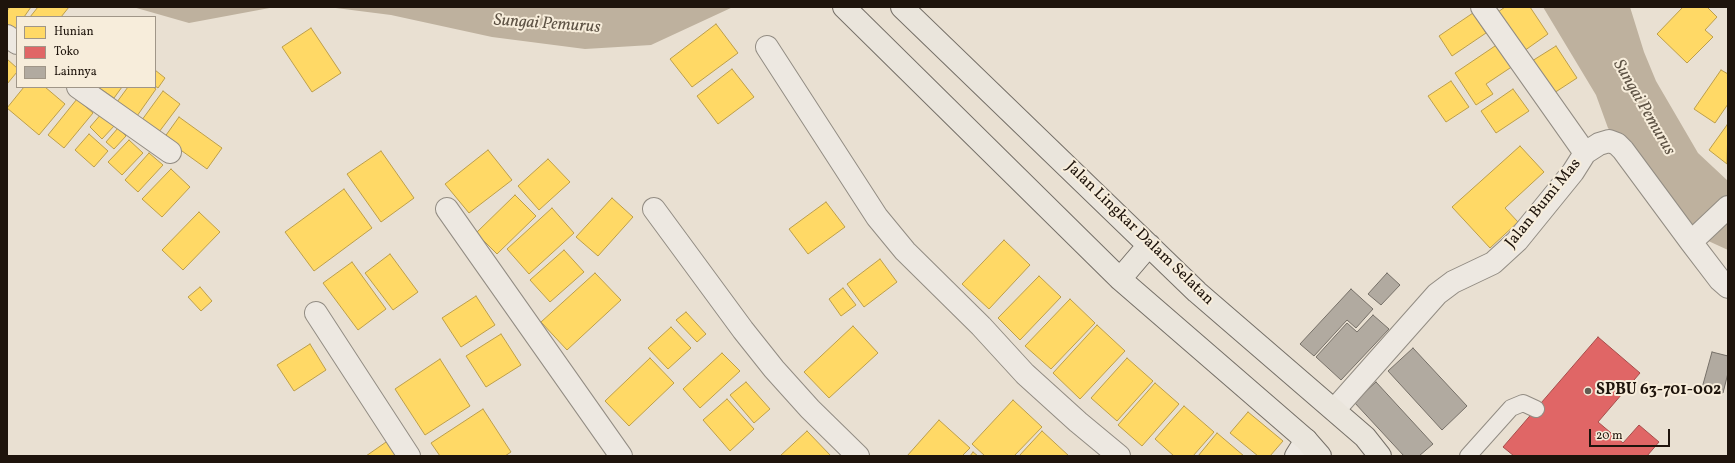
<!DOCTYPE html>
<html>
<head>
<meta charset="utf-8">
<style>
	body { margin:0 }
	#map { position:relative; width:1735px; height:463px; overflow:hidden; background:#e9e0d2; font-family:Vollkorn,serif }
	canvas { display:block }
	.frame { position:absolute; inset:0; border:8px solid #1e140c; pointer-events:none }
	.legend { position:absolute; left:16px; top:16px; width:140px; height:72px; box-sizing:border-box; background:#f7eddb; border:1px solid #a09688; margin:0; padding:5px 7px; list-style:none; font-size:12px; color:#1e140c }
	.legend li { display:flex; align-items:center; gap:8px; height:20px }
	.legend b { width:20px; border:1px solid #a09688 }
	.scale { position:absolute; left:1589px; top:429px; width:81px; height:18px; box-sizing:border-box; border:2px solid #1e140c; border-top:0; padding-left:5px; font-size:12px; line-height:14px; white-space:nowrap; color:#1e140c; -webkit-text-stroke:3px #f7eddb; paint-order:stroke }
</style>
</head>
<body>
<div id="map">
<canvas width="1735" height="463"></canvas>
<div class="frame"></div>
<ul class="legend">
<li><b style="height:11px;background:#ffd966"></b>Hunian</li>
<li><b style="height:11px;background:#e06666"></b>Toko</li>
<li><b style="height:11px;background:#b1aaa0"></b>Lainnya</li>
</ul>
<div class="scale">20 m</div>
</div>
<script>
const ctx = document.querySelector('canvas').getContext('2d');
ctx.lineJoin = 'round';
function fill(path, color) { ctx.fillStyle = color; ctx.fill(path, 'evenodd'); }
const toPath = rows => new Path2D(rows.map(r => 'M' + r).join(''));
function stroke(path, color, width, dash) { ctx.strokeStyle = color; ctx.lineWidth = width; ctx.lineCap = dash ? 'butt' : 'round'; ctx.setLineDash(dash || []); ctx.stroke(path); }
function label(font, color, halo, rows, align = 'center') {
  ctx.font = font + ' Vollkorn,serif'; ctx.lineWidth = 4; ctx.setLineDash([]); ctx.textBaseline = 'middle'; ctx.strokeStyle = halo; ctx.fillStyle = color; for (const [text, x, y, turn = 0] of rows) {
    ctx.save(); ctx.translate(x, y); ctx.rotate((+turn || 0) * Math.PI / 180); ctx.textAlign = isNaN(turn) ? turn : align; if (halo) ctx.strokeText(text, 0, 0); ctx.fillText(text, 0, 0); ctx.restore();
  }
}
fill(toPath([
	[133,7,275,7,189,23],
	[328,7,733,7,651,45,585,49,492,37,391,15],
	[1543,7,1630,7,1644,52,1656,81,1698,153,1728,181,1728,250,1704,239,1608,128,1596,95]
]), '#beb19e');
const homes = toPath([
	[10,7,31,7,24,17,17,17,17,26,14,31,7,26,7,11,10,7],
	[38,7,69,7,61,17,30,17,38,7],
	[1505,7,1530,7,1548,34,1524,51,1498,12,1505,7],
	[1683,7,1707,7,1717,17,1705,30,1713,37,1687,63,1657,34,1683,7],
	[1473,13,1486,33,1452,56,1439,36,1473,13],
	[716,24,738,53,692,87,670,59,716,24],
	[311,28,341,73,312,92,282,47,311,28],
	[1498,44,1513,66,1486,84,1493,94,1476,105,1455,73,1498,44],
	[1556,46,1577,78,1554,93,1532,61,1556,46],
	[7,59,17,68,17,72,7,84,7,59],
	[732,69,754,97,718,124,697,96,732,69],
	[155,70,165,78,158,88,155,86,155,70],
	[1721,70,1728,74,1728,104,1715,123,1694,109,1721,70],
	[1451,81,1469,107,1446,122,1428,96,1451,81],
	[24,87,45,87,65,104,39,135,7,108,24,87],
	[98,87,122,87,114,98,98,87],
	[128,87,153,87,156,89,137,116,117,102,128,87],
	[1513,89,1529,111,1496,133,1481,111,1513,89],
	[163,91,180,104,156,136,139,124,163,91],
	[77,99,93,113,64,148,48,135,77,99],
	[102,113,115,125,102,139,90,127,102,113],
	[179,117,222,148,207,169,164,138,179,117],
	[1727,125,1728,126,1727,164,1709,150,1727,125],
	[118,128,126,136,114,149,106,142,118,128],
	[89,134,108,151,94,167,75,150,89,134],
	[129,140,143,153,122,175,108,162,129,140],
	[1520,146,1544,172,1505,208,1518,222,1490,248,1452,207,1520,146],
	[488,150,512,180,469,213,445,184,488,150],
	[381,151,414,198,381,222,347,174,381,151],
	[149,153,163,165,138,192,125,180,149,153],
	[548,159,570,182,539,210,518,186,548,159],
	[171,169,190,187,162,217,142,199,171,169],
	[344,189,372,228,314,271,285,232,344,189],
	[515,195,536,216,497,254,476,233,515,195],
	[612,198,633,217,598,256,576,237,612,198],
	[826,202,845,227,808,254,789,229,826,202],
	[552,208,574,233,529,274,507,249,552,208],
	[199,212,220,232,183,270,162,250,199,212],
	[1004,240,1030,265,989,309,962,284,1004,240],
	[564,250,584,272,550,302,530,280,564,250],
	[390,254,418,292,393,310,365,273,390,254],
	[880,259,897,282,864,307,847,284,880,259],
	[352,262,386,309,358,330,323,283,352,262],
	[595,273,621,300,567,350,541,322,595,273],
	[1039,276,1061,297,1020,340,998,318,1039,276],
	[200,287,212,301,201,311,188,297,200,287],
	[843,288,856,305,841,316,829,299,843,288],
	[476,296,495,325,461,347,442,318,476,296],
	[1070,299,1095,323,1051,369,1025,346,1070,299],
	[686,312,706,334,697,342,676,320,686,312],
	[1097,325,1125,351,1080,399,1053,373,1097,325],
	[853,326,878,353,829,398,804,372,853,326],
	[671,327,691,348,668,369,648,348,671,327],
	[501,334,521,365,486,387,466,356,501,334],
	[310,344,326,370,294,391,277,365,310,344],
	[722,353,740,371,700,408,683,389,722,353],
	[650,358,674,383,629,426,605,401,650,358],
	[1127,358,1153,381,1117,421,1091,398,1127,358],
	[440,359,470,406,425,435,395,389,440,359],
	[746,382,770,409,754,423,730,395,746,382],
	[1155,383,1179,404,1142,446,1118,425,1155,383],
	[727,399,754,429,730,451,703,420,727,399],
	[1013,400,1042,427,1014,456,985,456,972,444,1013,400],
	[1184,406,1214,432,1193,456,1174,456,1155,439,1184,406],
	[483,409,511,452,505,456,440,456,431,443,483,409],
	[1248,412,1283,441,1270,456,1258,456,1230,433,1248,412],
	[939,420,970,448,962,456,907,456,939,420],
	[807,431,831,456,780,456,807,431],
	[1042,431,1069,456,1019,456,1042,431],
	[1217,433,1244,456,1198,456,1217,433],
	[389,440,400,456,366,456,389,440],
	[973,452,978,456,970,456,973,452]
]);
fill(homes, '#ffd966');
stroke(homes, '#bc9e4b', 1);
const shops = toPath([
	[1598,337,1640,373,1598,422,1623,443,1639,425,1659,442,1647,456,1514,456,1503,447,1598,337]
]);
fill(shops, '#e06666');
stroke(shops, '#a64d4b', 1);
const building = toPath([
	[1387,273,1400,285,1381,305,1368,294,1387,273],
	[1351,289,1373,309,1356,328,1347,320,1314,356,1300,344,1351,289],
	[1373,315,1389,329,1341,380,1316,357,1347,323,1357,332,1373,315],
	[1413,348,1467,406,1442,430,1388,371,1413,348],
	[1712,352,1728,356,1728,373,1723,393,1702,388,1712,352],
	[1376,382,1433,444,1419,456,1404,456,1354,402,1376,382]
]);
fill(building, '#b1aaa0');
stroke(building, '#767068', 1);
const lane = toPath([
	[1468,456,1511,408,1523,403,1536,409]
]);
const street = toPath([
	[1482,7,1585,153],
	[7,36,17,43],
	[767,47,877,217,905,251,981,326,1025,374,1078,422,1119,456],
	[78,87,170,152],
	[447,209,621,456],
	[654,209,743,330,774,369,810,409,858,456],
	[1691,242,1728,207],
	[316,313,409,456],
	[1335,409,1437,294,1453,282,1493,263,1517,241,1573,172,1585,153,1599,144,1609,141,1617,144,1623,150,1691,242,1720,280,1728,287]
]);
const secondary = toPath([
	[1296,456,1306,440]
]);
const primary = toPath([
	[844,7,1120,279,1306,440,1320,456],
	[902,7,1197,292,1365,437,1380,456],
	[1120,279,1149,245]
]);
stroke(lane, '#928c83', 18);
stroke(street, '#928c83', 24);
stroke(secondary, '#767068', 24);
stroke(primary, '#767068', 24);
stroke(lane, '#ede8e1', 16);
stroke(street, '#ede8e1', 22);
stroke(secondary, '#ede8e1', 22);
stroke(primary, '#eae5dc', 22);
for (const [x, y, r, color] of [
	[1588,391,4,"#655b51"]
]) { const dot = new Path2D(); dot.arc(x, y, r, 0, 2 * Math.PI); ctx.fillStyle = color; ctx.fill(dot); stroke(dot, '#f7eddb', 1.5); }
label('16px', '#1e140c', '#f7eddb', [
	["Jalan Bumi Mas",1544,204,-51],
	["Jalan Lingkar Dalam Selatan",1139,234,44]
]);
label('bold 16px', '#1e140c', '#f7eddb', [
	["SPBU 63-701-002",1596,391]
], 'left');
label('italic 17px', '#5d5244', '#f7eddb', [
	["Sungai Pemurus",547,25,4],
	["Sungai Pemurus",1643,108,60]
]);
</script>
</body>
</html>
